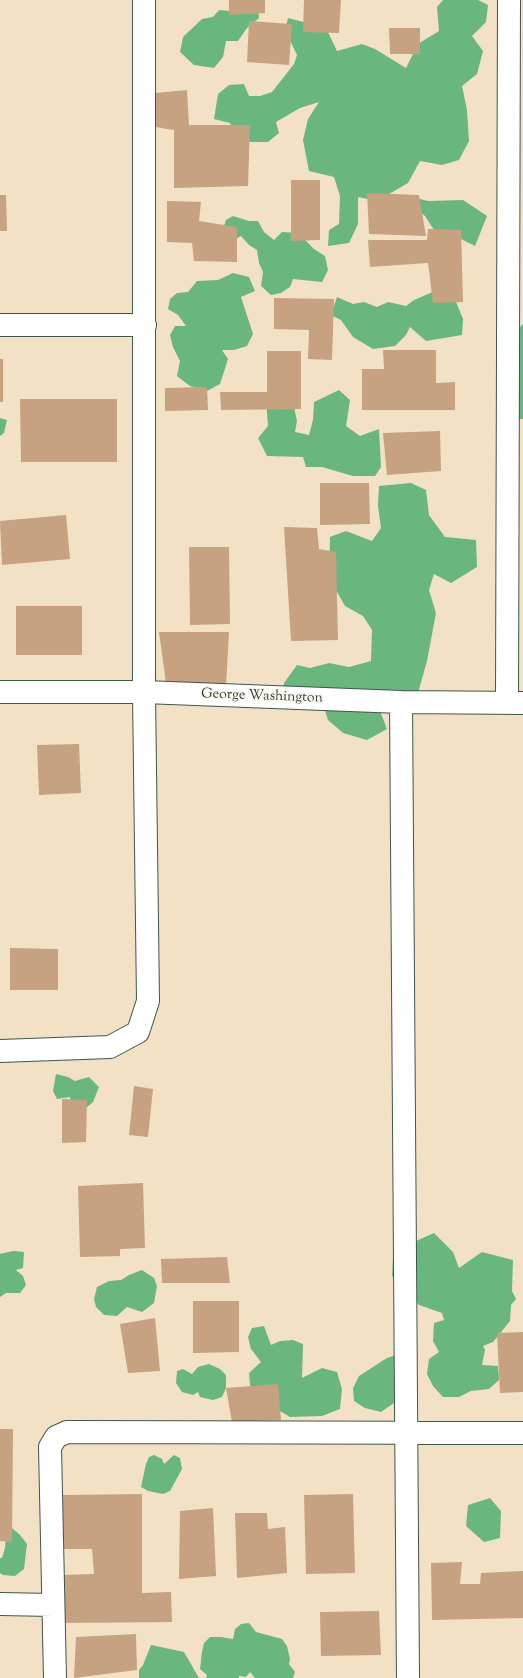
<!DOCTYPE html>
<html>
<head>
<meta charset="utf-8">
<style>
	body { margin:0 }
	canvas { display:block; background:#f3e1c6 }
</style>
</head>
<body>
<canvas width="523" height="1678"></canvas>
<script>
const ctx = document.querySelector('canvas').getContext('2d');
ctx.lineJoin = 'round';
function fill(path, color) { ctx.fillStyle = color; ctx.fill(path, 'evenodd'); }
const toPath = rows => new Path2D(rows.map(r => 'M' + r).join(''));
function stroke(path, color, width, dash) { ctx.strokeStyle = color; ctx.lineWidth = width; ctx.lineCap = dash ? 'butt' : 'round'; ctx.setLineDash(dash || []); ctx.stroke(path); }
function label(font, color, halo, rows, align = 'center') {
  ctx.font = font + ' "Sorts Mill Goudy",serif'; ctx.lineWidth = 3; ctx.setLineDash([]); ctx.textBaseline = 'middle'; ctx.strokeStyle = halo; ctx.fillStyle = color; for (const [text, x, y, turn = 0] of rows) {
    ctx.save(); ctx.translate(x, y); ctx.rotate((+turn || 0) * Math.PI / 180); ctx.textAlign = isNaN(turn) ? turn : align; if (halo) ctx.strokeText(text, 0, 0); ctx.fillText(text, 0, 0); ctx.restore();
  }
}
fill(toPath([
	[443,0,478,0,488,5,486,22,472,36,483,51,477,74,462,86,467,110,469,141,459,160,442,165,420,161,408,183,377,201,358,197,358,224,349,243,328,246,329,230,339,224,340,196,334,177,309,171,303,140,308,119,319,102,300,108,276,122,279,133,268,142,251,142,239,138,230,123,214,119,218,94,229,85,244,84,249,96,260,96,272,92,294,64,297,55,285,30,288,18,326,28,337,51,362,44,375,49,406,68,413,54,421,42,439,31,437,7],
	[258,5,259,18,247,28,238,41,226,41,223,57,214,68,194,65,180,52,183,37,202,19,213,17,219,10,230,11],
	[420,199,428,201,463,200,487,216,475,246,459,238,434,230,425,216,411,205],
	[233,216,249,221,258,221,264,232,274,240,282,232,298,233,314,249,325,256,328,270,322,282,293,279,290,287,281,293,271,295,261,286,263,272,259,263,257,250,249,245,241,236,232,241,223,229,226,220],
	[233,273,249,277,255,291,241,297,253,334,247,346,234,350,222,350,228,359,220,384,207,391,190,386,177,376,180,361,173,347,170,335,175,326,186,326,178,315,168,309,170,299,177,293,188,292,197,281,218,280],
	[435,291,454,297,463,319,462,335,426,341,410,327,406,335,395,346,373,349,353,337,341,320,331,315,337,297,353,304,364,302,377,307,388,302,406,306,414,300],
	[523,324,523,419,512,419,513,334],
	[339,390,350,400,346,426,360,436,379,429,381,467,375,476,353,476,322,467,306,467,303,457,267,456,258,438,268,426,266,401,292,398,297,421,295,432,309,435,313,420,314,402],
	[0,418,7,420,4,433,0,436],
	[411,483,426,490,429,515,445,537,476,540,477,567,451,583,434,574,429,590,436,613,427,661,418,693,395,695,375,689,375,698,387,729,367,740,343,733,328,720,321,698,283,692,284,683,297,665,310,668,329,663,349,667,371,661,372,630,363,616,345,606,329,578,330,537,346,531,372,541,381,528,378,506,379,486],
	[56,1074,68,1077,75,1081,89,1077,99,1087,93,1102,85,1109,72,1106,70,1097,57,1099,53,1091],
	[434,1233,453,1252,459,1268,482,1252,513,1260,512,1291,516,1299,511,1305,510,1321,493,1342,483,1346,485,1350,482,1365,498,1366,499,1380,489,1389,471,1391,459,1397,443,1397,433,1386,427,1374,429,1359,439,1352,433,1341,434,1323,444,1320,442,1313,419,1305,392,1276,393,1257,416,1241],
	[13,1251,24,1252,23,1268,16,1270,23,1276,26,1285,20,1293,6,1293,0,1297,0,1254],
	[142,1270,154,1278,157,1286,154,1303,142,1312,127,1307,117,1316,104,1315,96,1307,94,1299,97,1287,109,1281,121,1280,129,1275],
	[264,1326,271,1345,280,1341,293,1340,303,1344,302,1378,322,1368,337,1372,342,1389,340,1409,322,1416,290,1417,280,1411,257,1394,250,1385,249,1373,261,1362,251,1349,248,1337,252,1328],
	[399,1354,400,1390,394,1403,381,1412,365,1408,354,1401,353,1388,359,1376,387,1358],
	[209,1364,220,1369,226,1375,226,1388,222,1397,213,1400,200,1397,198,1392,193,1395,182,1392,176,1383,177,1371,183,1369,192,1374,198,1367],
	[154,1455,162,1459,164,1464,174,1455,180,1458,182,1469,170,1491,163,1494,148,1491,141,1487,146,1464,149,1457],
	[490,1498,501,1511,500,1538,484,1542,466,1526,468,1505],
	[12,1528,20,1535,27,1544,24,1569,15,1576,3,1575,0,1573,0,1558,2,1558,5,1548,6,1538],
	[249,1623,256,1632,282,1639,287,1646,290,1659,289,1664,295,1672,293,1678,255,1678,250,1672,246,1677,239,1676,239,1678,206,1678,207,1675,200,1669,202,1652,204,1643,210,1637,221,1637,233,1639,235,1629,241,1624],
	[151,1645,184,1652,199,1678,139,1678,139,1670,143,1665]
]), '#6ab67f');
fill(toPath([
	[229,0,265,0,265,13,229,15],
	[304,0,341,0,339,33,303,32],
	[249,21,292,24,289,65,247,62],
	[389,28,420,28,420,54,390,54],
	[187,90,189,125,250,125,248,186,174,188,174,130,155,127,156,93],
	[291,180,320,180,320,240,291,241],
	[367,193,419,195,426,236,369,234],
	[0,195,6,195,7,231,0,231],
	[167,201,201,202,199,221,237,227,237,262,194,261,192,243,167,242],
	[428,229,461,230,463,302,433,303,428,263,370,267,368,240,427,240],
	[274,298,334,299,332,360,308,359,309,330,274,329],
	[383,350,436,350,436,383,455,382,455,410,362,410,362,369,384,369],
	[267,351,301,351,301,409,221,410,220,392,267,392],
	[0,359,3,359,3,402,0,402],
	[207,387,208,410,165,411,165,388],
	[20,399,117,399,117,462,21,462],
	[440,431,441,471,387,475,383,433],
	[320,483,369,483,370,524,320,525],
	[66,515,70,559,2,565,0,521],
	[284,527,317,528,319,549,336,552,338,640,291,641],
	[189,547,229,547,230,624,190,625],
	[16,606,82,606,82,655,16,655],
	[159,632,229,632,226,686,166,683],
	[79,744,81,793,39,795,37,745],
	[10,948,58,949,58,990,10,990],
	[134,1086,153,1089,148,1137,129,1135],
	[62,1099,87,1100,86,1142,62,1143],
	[143,1183,145,1248,120,1249,120,1256,80,1257,78,1186],
	[227,1257,230,1283,162,1283,161,1259],
	[193,1301,239,1301,239,1352,193,1353],
	[155,1318,160,1371,128,1373,120,1324],
	[523,1332,523,1392,500,1393,497,1333],
	[278,1384,281,1420,232,1422,226,1388],
	[0,1429,13,1429,12,1542,0,1541],
	[142,1494,142,1593,171,1592,172,1622,59,1623,60,1575,94,1574,92,1549,63,1549,62,1495],
	[353,1494,355,1573,306,1574,304,1495],
	[213,1508,216,1576,179,1579,180,1511],
	[235,1513,267,1513,268,1529,285,1527,287,1573,237,1578],
	[462,1562,460,1584,480,1584,481,1573,523,1571,523,1618,432,1620,431,1563],
	[379,1611,381,1655,321,1656,320,1612],
	[136,1634,137,1670,74,1678,76,1637]
]), '#c6a281');
const street = toPath([
	[0,325,145,325],
	[0,692,144,692,401,702,523,703],
	[401,702,408,1678],
	[507,703,509,0],
	[0,1604,53,1605],
	[55,1678,50,1447,56,1437,67,1432,523,1433]
]);
const secondary = toPath([
	[0,1051,110,1047,138,1032,148,1001,144,692,144,0]
]);
stroke(street, '#3f564a', 24);
stroke(secondary, '#3f564a', 24);
stroke(street, '#fff', 22);
stroke(secondary, '#fff', 22);
label('14px', '#1f3d34', '#fbf7ec', [
	["George Washington",262,697,2]
]);
</script>
</body>
</html>
